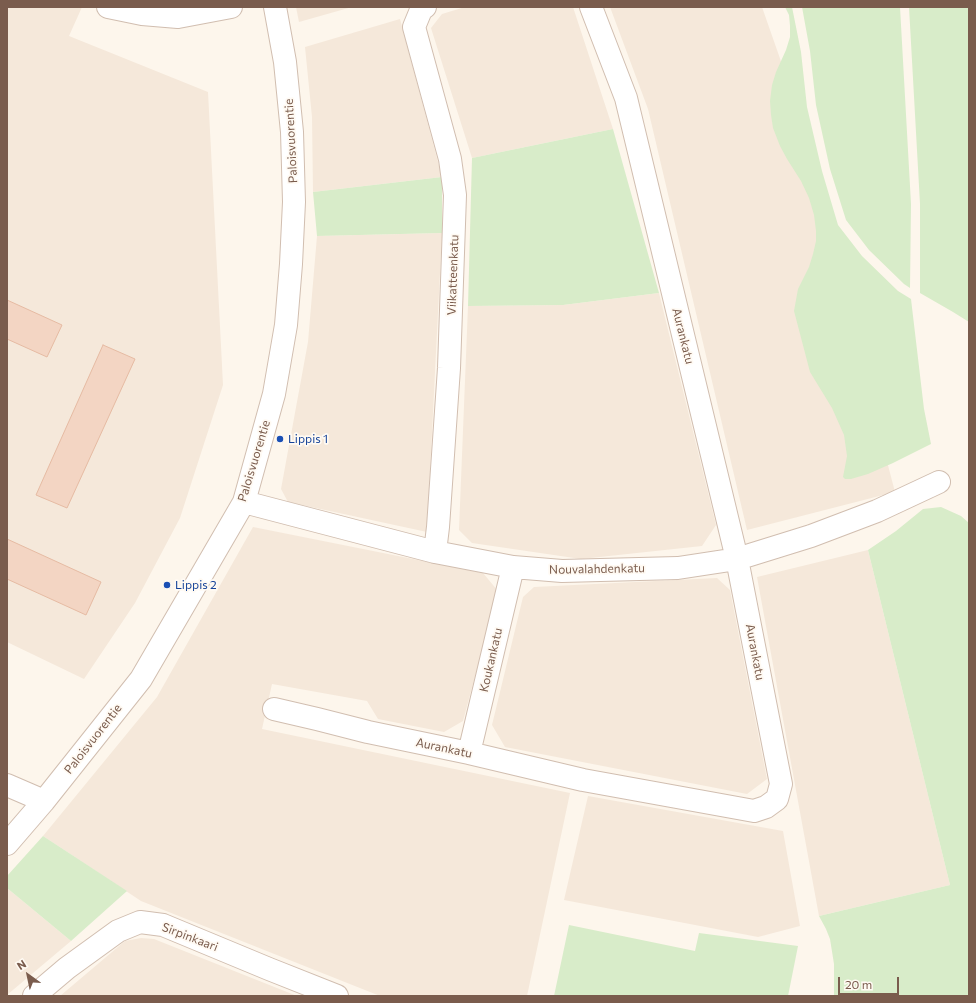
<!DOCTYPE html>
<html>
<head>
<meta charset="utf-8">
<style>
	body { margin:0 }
	#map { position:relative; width:976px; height:1003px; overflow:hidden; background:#fdf6ec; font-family:Commissioner,sans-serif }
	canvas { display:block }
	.frame { position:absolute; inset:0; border:8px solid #7a5c4d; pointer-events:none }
	.north { position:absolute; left:8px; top:955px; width:40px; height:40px; -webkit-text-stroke:3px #fffaf3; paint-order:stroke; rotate:327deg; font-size:11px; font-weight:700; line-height:16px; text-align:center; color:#7a5c4d }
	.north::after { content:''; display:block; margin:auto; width:14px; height:18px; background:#7a5c4d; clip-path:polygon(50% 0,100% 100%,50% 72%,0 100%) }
	.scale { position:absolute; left:838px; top:977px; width:61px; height:18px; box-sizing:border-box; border:2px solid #7a5c4d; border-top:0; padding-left:5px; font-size:12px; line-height:14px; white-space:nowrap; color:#7a5c4d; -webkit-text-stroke:3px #fffaf3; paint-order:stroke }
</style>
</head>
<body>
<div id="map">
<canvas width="976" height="1003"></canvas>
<div class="frame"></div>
<div class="north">N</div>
<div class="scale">20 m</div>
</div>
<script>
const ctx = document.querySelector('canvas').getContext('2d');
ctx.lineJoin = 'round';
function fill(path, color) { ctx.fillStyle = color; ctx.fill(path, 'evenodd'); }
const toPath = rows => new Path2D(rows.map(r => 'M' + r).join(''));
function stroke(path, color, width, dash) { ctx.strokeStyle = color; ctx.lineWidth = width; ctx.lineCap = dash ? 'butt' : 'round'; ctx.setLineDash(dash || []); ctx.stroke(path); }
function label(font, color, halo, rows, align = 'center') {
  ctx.font = font + ' Commissioner,sans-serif'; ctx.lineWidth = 3.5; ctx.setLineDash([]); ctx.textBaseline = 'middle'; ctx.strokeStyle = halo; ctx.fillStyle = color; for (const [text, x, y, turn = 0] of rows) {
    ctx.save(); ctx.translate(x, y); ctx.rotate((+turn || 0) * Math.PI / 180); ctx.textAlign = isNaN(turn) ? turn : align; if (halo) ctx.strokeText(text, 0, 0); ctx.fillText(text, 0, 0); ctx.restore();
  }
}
fill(toPath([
	[7,7,82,7,69,36,208,92,223,385,180,518,135,603,84,679,7,642],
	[296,7,352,7,299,22],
	[465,7,573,7,613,129,472,158,431,28,442,14],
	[610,7,762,7,784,70,895,492,747,530,648,109],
	[400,19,442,177,313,192,312,117,305,47],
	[442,233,427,532,288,502,281,489,308,342,317,236],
	[659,293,716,525,702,546,581,559,472,543,459,530,468,306,563,305],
	[253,527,483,573,498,591,463,721,444,732,378,719,367,701,272,684,262,729,570,793,527,996,380,996,141,901,43,836,157,697],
	[868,550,950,885,819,916,757,577],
	[717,578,730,590,767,779,747,794,505,747,492,725,523,597,534,587],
	[588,796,783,831,800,926,758,937,564,900],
	[7,888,71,941,7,995],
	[141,938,154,939,297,996,60,996,125,941]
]), '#f5e8da');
fill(toPath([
	[785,7,792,7,801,52,807,107,822,171,838,225,862,256,898,291,911,299,924,409,931,444,893,463,868,474,851,479,845,479,843,477,847,456,844,435,832,408,810,372,794,311,798,289,809,267,813,254,816,241,816,231,814,215,809,198,801,181,787,159,780,146,773,128,771,115,770,101,772,85,776,72,786,50,790,37,790,26,789,15],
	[802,7,900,7,911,204,910,288,904,284,869,250,846,220,830,169,816,105,810,51],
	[909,7,969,7,969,322,953,312,920,293,920,204],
	[613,129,659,293,563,305,468,306,472,158],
	[442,177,442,233,317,236,313,192],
	[941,507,961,516,969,523,969,996,834,996,834,964,830,939,826,929,819,916,950,885,868,550,896,531,923,509],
	[43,836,127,891,71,941,7,888,7,876],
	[569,925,695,951,699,933,798,946,788,996,554,996]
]), '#d8ecc9');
const building = toPath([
	[7,300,62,325,47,357,7,339,7,300],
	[103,345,135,359,67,508,36,495,103,345],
	[7,539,101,582,86,615,7,579,7,539]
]);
fill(building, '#f3d5c3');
stroke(building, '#e6bba3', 1);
const street = toPath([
	[108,7,142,14,178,17,231,7],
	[425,7,421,10,414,27,450,159,455,195,449,368,438,527,435,552],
	[244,502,435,552,513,567,562,571,678,568,737,559,811,536,877,511,939,482],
	[274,709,317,719,368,732,469,753,583,780,754,811,766,807,777,799,781,784,737,559,626,98,591,7],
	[469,753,513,567],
	[7,785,44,801],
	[7,844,44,801,141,679,244,502,274,394,286,325,291,264,294,202,292,132,285,62,275,7],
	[34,996,67,968,118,931,140,922,163,925,269,969,337,996]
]);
stroke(street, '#d1beb0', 24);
stroke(street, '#fff', 22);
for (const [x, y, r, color] of [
	[280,439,4,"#1a4fb4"],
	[167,585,4,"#1a4fb4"]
]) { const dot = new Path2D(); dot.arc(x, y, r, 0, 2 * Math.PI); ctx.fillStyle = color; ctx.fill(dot); stroke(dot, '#fffaf3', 1.5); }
label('12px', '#7a5c4d', '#fffaf3', [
	["Paloisvuorentie",291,141,-93],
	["Viikatteenkatu",453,275,-88],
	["Aurankatu",683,336,76],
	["Paloisvuorentie",254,461,-73],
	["Nouvalahdenkatu",597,569,-1],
	["Aurankatu",755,652,79],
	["Koukankatu",491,660,-77],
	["Paloisvuorentie",93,739,-52],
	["Aurankatu",444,748,12],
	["Sirpinkaari",190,937,21]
]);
label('12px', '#164399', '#fffaf3', [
	["Lippis 1",288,439],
	["Lippis 2",175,585]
], 'left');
</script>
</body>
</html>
